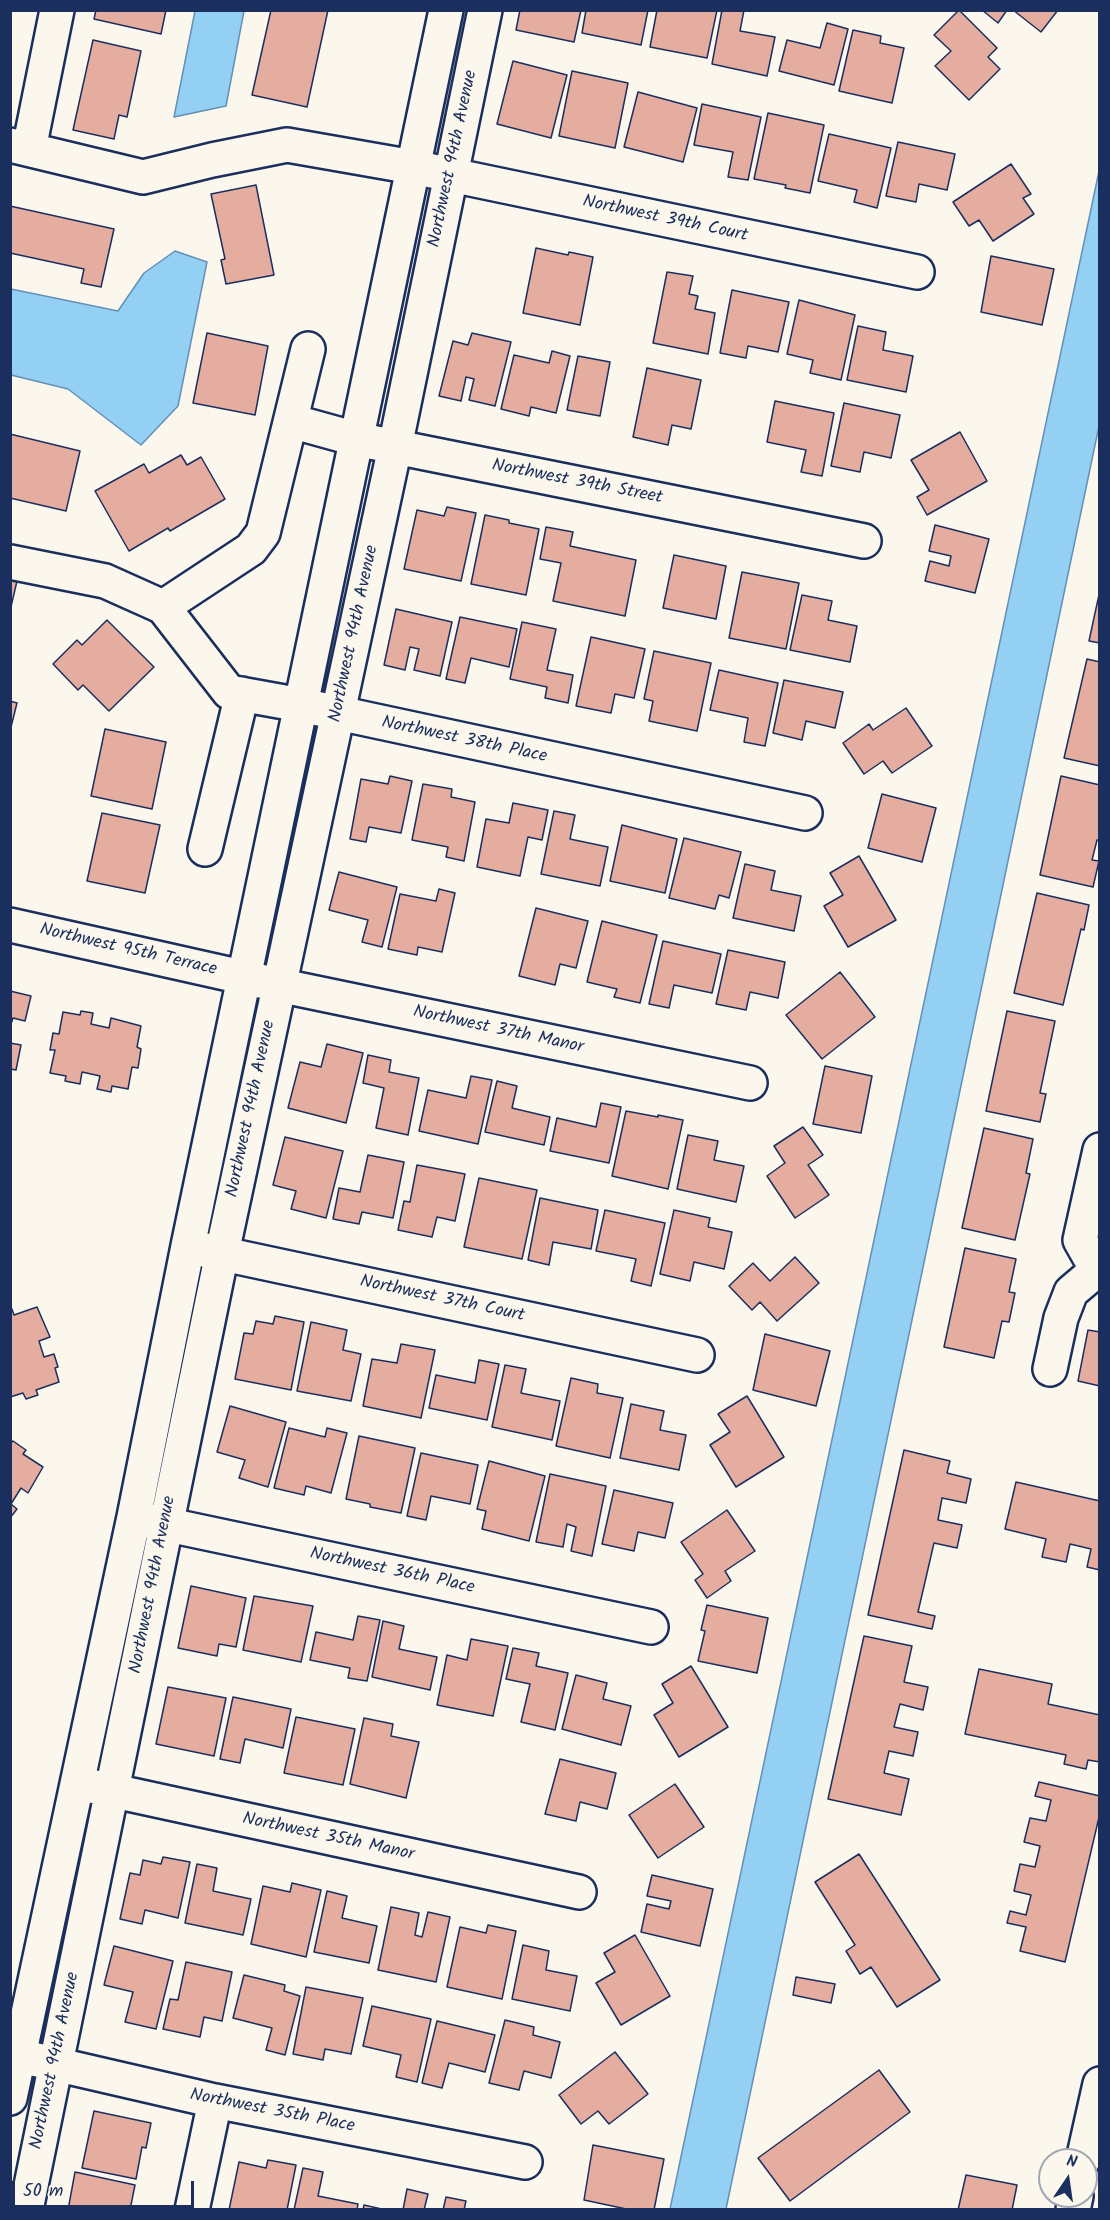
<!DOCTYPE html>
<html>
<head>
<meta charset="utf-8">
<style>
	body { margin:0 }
	#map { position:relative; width:1110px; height:2220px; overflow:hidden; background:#fbf7ec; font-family:Kalam,sans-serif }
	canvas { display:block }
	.frame { position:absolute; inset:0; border:12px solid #1b2f5e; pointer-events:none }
	.north { position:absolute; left:1038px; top:2148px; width:60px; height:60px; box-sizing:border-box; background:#fbf7ec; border:2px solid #a1a7b3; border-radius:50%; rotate:13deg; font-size:16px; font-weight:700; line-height:24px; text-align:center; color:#1b2f5e }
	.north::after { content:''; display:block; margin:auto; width:21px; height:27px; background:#1b2f5e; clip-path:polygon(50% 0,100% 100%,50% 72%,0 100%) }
	.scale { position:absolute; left:12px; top:2181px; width:182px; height:27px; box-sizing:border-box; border:3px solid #1b2f5e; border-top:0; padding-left:8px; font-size:18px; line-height:21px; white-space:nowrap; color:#1b2f5e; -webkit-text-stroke:4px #fbf7ec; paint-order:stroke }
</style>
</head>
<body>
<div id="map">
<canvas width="1110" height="2220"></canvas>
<div class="frame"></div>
<div class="north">N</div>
<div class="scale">50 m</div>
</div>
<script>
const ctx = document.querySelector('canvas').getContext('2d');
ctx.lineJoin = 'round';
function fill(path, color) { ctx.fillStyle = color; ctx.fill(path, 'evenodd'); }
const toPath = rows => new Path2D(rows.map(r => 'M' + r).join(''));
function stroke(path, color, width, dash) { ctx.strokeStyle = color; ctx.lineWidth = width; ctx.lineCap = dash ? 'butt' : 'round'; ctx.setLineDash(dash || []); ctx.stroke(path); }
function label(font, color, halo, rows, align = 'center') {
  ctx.font = font + ' Kalam,sans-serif'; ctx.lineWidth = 6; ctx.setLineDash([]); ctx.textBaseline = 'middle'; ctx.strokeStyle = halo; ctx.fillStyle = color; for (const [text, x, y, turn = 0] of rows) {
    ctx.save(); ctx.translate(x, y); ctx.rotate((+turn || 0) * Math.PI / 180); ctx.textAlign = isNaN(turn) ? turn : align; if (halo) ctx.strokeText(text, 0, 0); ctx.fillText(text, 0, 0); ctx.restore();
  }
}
const water = toPath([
	[195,11,244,11,226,106,174,117,195,11],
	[1099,171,1099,426,726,2209,670,2209,1099,171],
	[175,251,207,262,178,406,141,445,68,389,11,375,11,289,118,311,144,273,175,251]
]);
fill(water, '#94d0f4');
stroke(water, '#6490b8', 1.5);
const building = toPath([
	[96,10,166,10,161,34,94,19,96,10],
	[271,10,328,10,307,107,252,95,271,10],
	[520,10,581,10,574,42,516,30,520,10],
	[586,10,648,10,641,45,582,33,586,10],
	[657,10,717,10,707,58,650,47,657,10],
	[722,10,744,10,740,31,775,37,767,76,712,64,722,10],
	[959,10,997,48,988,57,1000,69,969,100,935,66,951,51,934,35,959,10],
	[982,10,1007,10,998,23,982,10],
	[1013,10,1058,10,1041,32,1013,10],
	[827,23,848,29,834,85,779,71,787,40,820,48,827,23],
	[853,30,881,36,880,43,904,48,892,103,839,91,853,30],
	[93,40,141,51,127,117,119,115,114,139,73,130,93,40],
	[513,61,567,75,551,138,497,124,513,61],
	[572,71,628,83,615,148,559,136,572,71],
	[638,92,697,108,683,162,624,147,638,92],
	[702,104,761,117,748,180,728,177,733,152,694,145,702,104],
	[768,113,824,125,810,193,785,188,786,185,754,179,768,113],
	[829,134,891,148,877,208,854,202,857,190,818,181,829,134],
	[898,142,955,154,947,190,919,184,916,202,886,196,898,142],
	[1011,164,1031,194,1023,198,1034,214,993,241,979,220,969,226,953,202,1011,164],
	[256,185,274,275,226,284,221,260,225,259,211,194,256,185],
	[10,206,114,229,101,287,81,283,84,269,10,253,10,206],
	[536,248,568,255,569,252,593,257,580,325,523,313,536,248],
	[991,256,1054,269,1042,325,981,312,991,256],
	[667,272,693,276,689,294,698,296,695,309,715,313,708,354,653,343,667,272],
	[732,290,789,302,778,352,748,346,746,358,720,353,732,290],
	[799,300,855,315,841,380,810,373,813,360,787,354,799,300],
	[858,326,886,332,883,350,913,356,906,392,847,380,858,326],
	[207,333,268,346,255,415,193,403,207,333],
	[472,333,511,342,495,406,469,400,474,379,466,377,461,401,439,396,453,341,468,345,472,333],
	[552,351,570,356,556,413,531,407,529,416,501,409,514,355,549,363,552,351],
	[578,356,610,362,600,416,567,410,578,356],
	[647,368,701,380,691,429,672,425,668,445,633,437,647,368],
	[775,401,834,413,822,476,801,472,806,450,767,442,775,401],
	[844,403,900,415,891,458,864,452,860,472,831,466,844,403],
	[960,432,987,481,927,515,917,497,929,490,911,460,960,432],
	[10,434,80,451,66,511,10,498,10,434],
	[181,455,187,465,201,457,225,499,170,531,168,528,129,551,95,491,144,464,149,473,181,455],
	[447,507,476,513,461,581,404,569,417,510,444,516,447,507],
	[485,515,509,520,509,523,539,529,526,595,471,584,485,515],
	[935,525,989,539,975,593,925,581,930,561,949,566,951,556,929,551,935,525],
	[546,527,573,532,570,546,636,560,625,616,553,601,561,563,540,559,546,527],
	[674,555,726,566,716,619,663,608,674,555],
	[742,572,799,583,786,649,729,638,742,572],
	[10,580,17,581,10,611,10,580],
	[1100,590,1100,643,1089,641,1100,590],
	[802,595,832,601,828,620,857,626,850,662,790,650,802,595],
	[396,609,452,622,440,676,414,670,419,649,410,647,405,670,384,665,396,609],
	[460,617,517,629,509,667,471,658,465,683,446,679,460,617],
	[107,620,154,667,109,711,83,685,78,690,53,664,77,640,82,645,107,620],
	[522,622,556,629,547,670,573,675,568,703,545,698,547,687,510,679,522,622],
	[591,637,645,649,634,698,615,694,611,713,576,706,591,637],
	[654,651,711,663,697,731,649,721,653,701,644,699,654,651],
	[1087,659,1100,662,1100,766,1064,758,1087,659],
	[719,670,778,683,765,746,744,742,748,718,710,710,719,670],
	[784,680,843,692,835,728,806,721,802,740,773,733,784,680],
	[10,701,17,703,10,731,10,701],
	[906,708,932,746,892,773,883,761,864,774,843,743,869,724,873,730,906,708],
	[105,729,166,742,152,809,91,796,105,729],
	[390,776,412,781,401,833,369,827,366,842,350,839,361,779,388,784,390,776],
	[1061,776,1100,785,1100,840,1097,840,1092,860,1099,861,1093,887,1040,875,1061,776],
	[423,784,452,789,451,797,475,802,464,861,446,857,448,847,412,840,423,784],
	[882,794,936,808,922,862,868,848,882,794],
	[513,803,548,810,542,840,528,837,520,876,477,867,486,819,509,823,513,803],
	[554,811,575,815,570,839,608,847,600,886,541,874,554,811],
	[102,813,160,825,145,893,87,881,102,813],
	[622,825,677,839,665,893,610,881,622,825],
	[684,838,741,852,729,898,719,895,715,909,669,898,684,838],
	[859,856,896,920,848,947,824,906,843,895,830,873,859,856],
	[745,864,775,871,771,890,801,896,794,931,733,918,745,864],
	[339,872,397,887,382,947,362,942,368,920,329,910,339,872],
	[439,889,455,893,442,952,418,947,417,955,388,949,400,894,436,901,439,889],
	[1037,893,1089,905,1084,930,1081,929,1063,1005,1014,993,1037,893],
	[536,908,588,921,576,968,560,964,555,985,519,976,536,908],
	[602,921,657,935,640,1003,614,997,617,989,587,982,602,921],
	[663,941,721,954,712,993,674,985,669,1008,649,1004,663,941],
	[728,950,785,962,778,998,750,992,746,1010,716,1004,728,950],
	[840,972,875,1017,822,1059,786,1015,840,972],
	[10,991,31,996,25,1021,13,1018,10,1027,10,991],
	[81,1011,93,1013,91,1024,109,1028,111,1018,141,1026,137,1047,141,1049,138,1068,132,1067,128,1089,112,1086,111,1092,97,1089,100,1076,82,1072,80,1084,65,1081,66,1076,50,1073,55,1050,50,1050,53,1033,59,1034,63,1012,80,1015,81,1011],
	[1007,1011,1055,1021,1040,1093,1046,1094,1040,1122,986,1111,1007,1011],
	[10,1043,21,1045,16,1070,10,1069,10,1043],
	[327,1044,363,1053,346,1123,288,1108,300,1062,321,1067,327,1044],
	[368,1055,391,1060,389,1072,419,1078,408,1135,376,1128,384,1088,363,1083,368,1055],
	[825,1066,872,1076,861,1133,813,1124,825,1066],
	[471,1076,492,1080,478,1144,419,1131,428,1090,466,1098,471,1076],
	[497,1081,517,1086,512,1108,550,1117,544,1145,485,1132,497,1081],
	[601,1103,621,1107,609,1163,550,1151,557,1118,596,1127,601,1103],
	[626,1111,658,1117,658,1115,683,1120,668,1189,612,1176,626,1111],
	[803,1127,823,1155,808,1165,829,1195,795,1218,767,1176,785,1163,774,1146,803,1127],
	[984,1128,1033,1139,1026,1173,1030,1174,1015,1240,962,1228,984,1128],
	[688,1135,718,1141,714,1160,744,1166,736,1202,677,1189,688,1135],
	[285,1137,343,1151,326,1218,291,1209,296,1191,273,1185,285,1137],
	[368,1155,404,1162,393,1218,362,1212,359,1224,333,1219,339,1188,360,1192,368,1155],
	[417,1165,465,1174,455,1221,437,1217,432,1237,398,1230,404,1201,410,1202,417,1165],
	[479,1178,537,1190,522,1259,464,1247,479,1178],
	[540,1198,598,1210,591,1249,553,1242,549,1265,528,1260,540,1198],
	[605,1210,665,1223,651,1286,631,1281,636,1259,596,1251,605,1210],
	[674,1210,710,1218,708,1227,732,1232,724,1269,694,1262,690,1281,660,1274,674,1210],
	[965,1248,1016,1259,1009,1292,1015,1293,1009,1322,1002,1321,994,1358,944,1347,965,1248],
	[795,1257,819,1283,777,1321,760,1302,752,1310,729,1286,753,1263,770,1281,795,1257],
	[37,1307,50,1337,39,1341,44,1357,54,1354,58,1367,55,1368,59,1382,36,1390,38,1395,26,1399,23,1393,10,1397,10,1309,12,1309,14,1315,37,1307],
	[275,1316,304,1322,291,1390,235,1379,244,1333,253,1334,256,1321,273,1324,275,1316],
	[311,1322,347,1330,343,1350,361,1354,351,1401,297,1391,311,1322],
	[1088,1330,1100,1332,1100,1386,1078,1381,1088,1330],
	[765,1334,830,1351,816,1406,753,1390,765,1334],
	[401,1344,435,1350,421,1418,363,1406,372,1359,397,1363,401,1344],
	[479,1360,499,1364,487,1420,429,1408,436,1375,475,1383,479,1360],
	[505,1365,526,1369,521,1393,560,1401,552,1440,492,1427,505,1365],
	[571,1378,598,1384,597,1393,623,1398,610,1458,556,1446,571,1378],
	[747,1396,784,1457,736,1487,710,1445,730,1432,718,1414,747,1396],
	[631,1404,664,1411,660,1430,686,1435,679,1470,620,1458,631,1404],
	[230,1406,286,1422,268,1487,239,1478,245,1460,217,1452,230,1406],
	[289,1428,325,1437,327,1428,347,1433,331,1493,306,1486,304,1495,274,1488,289,1428],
	[359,1436,415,1448,401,1513,370,1507,370,1504,346,1499,359,1436],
	[13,1441,26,1450,23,1454,43,1467,28,1493,21,1488,11,1504,17,1509,10,1518,10,1444,13,1441],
	[904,1450,950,1461,947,1473,971,1479,966,1503,942,1498,938,1520,962,1525,957,1548,934,1543,918,1612,935,1616,932,1629,868,1615,904,1450],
	[421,1453,478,1465,470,1504,431,1496,426,1520,407,1516,421,1453],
	[489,1461,545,1476,529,1541,482,1529,486,1511,477,1509,489,1461],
	[550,1474,606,1486,592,1556,571,1551,576,1527,567,1524,563,1547,536,1542,550,1474],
	[1016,1482,1100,1501,1100,1570,1087,1567,1091,1549,1070,1544,1066,1562,1042,1557,1046,1539,1005,1529,1016,1482],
	[614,1490,673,1503,665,1538,638,1532,634,1551,602,1544,614,1490],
	[727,1510,755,1551,725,1571,731,1581,707,1598,695,1580,703,1574,681,1542,727,1510],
	[191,1586,246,1598,236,1647,219,1644,217,1656,178,1648,191,1586],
	[254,1596,313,1606,301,1662,243,1650,254,1596],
	[707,1605,768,1618,757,1673,698,1661,705,1631,701,1630,707,1605],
	[358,1616,380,1620,367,1681,348,1678,350,1668,310,1660,316,1632,353,1640,358,1616],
	[383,1621,404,1626,399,1649,437,1657,430,1690,372,1677,383,1621],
	[864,1636,912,1646,904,1682,928,1687,923,1710,900,1704,894,1727,918,1732,913,1756,889,1751,884,1773,909,1779,901,1815,828,1799,864,1636],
	[471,1639,508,1646,493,1716,437,1705,447,1655,467,1660,471,1639],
	[513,1648,539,1653,536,1666,568,1673,555,1730,521,1722,530,1684,506,1679,513,1648],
	[691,1666,728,1727,679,1757,654,1715,673,1703,662,1684,691,1666],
	[979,1669,1052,1684,1048,1704,1100,1715,1100,1762,1088,1760,1086,1769,1064,1764,1066,1755,965,1734,979,1669],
	[576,1675,607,1683,603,1699,631,1706,621,1745,562,1729,576,1675],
	[168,1687,226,1698,214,1756,156,1744,168,1687],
	[233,1697,291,1709,283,1748,245,1739,240,1763,220,1759,233,1697],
	[296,1717,355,1729,343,1785,284,1773,296,1717],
	[364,1718,393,1724,391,1736,419,1742,406,1798,350,1784,364,1718],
	[560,1759,616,1773,607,1809,580,1802,576,1821,545,1814,560,1759],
	[1039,1782,1100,1796,1100,1813,1065,1962,1020,1951,1026,1927,1007,1923,1010,1911,1026,1915,1031,1895,1014,1891,1020,1864,1035,1867,1040,1846,1024,1842,1030,1818,1046,1821,1051,1800,1035,1796,1039,1782],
	[675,1784,704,1827,658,1858,629,1815,675,1784],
	[859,1854,940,1980,897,2007,871,1967,860,1974,846,1951,855,1945,815,1882,859,1854],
	[163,1857,190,1862,178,1918,145,1910,142,1924,120,1919,130,1873,140,1875,143,1860,161,1864,163,1857],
	[197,1864,217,1868,213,1891,251,1899,243,1935,185,1923,197,1864],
	[652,1875,713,1889,700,1946,641,1932,647,1904,669,1909,671,1901,647,1896,652,1875],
	[292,1883,321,1890,306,1957,251,1944,263,1886,290,1892,292,1883],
	[327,1891,347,1896,342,1918,377,1926,369,1963,314,1952,327,1891],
	[391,1907,419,1913,415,1935,422,1937,428,1912,450,1917,436,1982,378,1970,391,1907],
	[488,1925,516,1931,502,1999,447,1987,460,1927,486,1933,488,1925],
	[635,1935,670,1996,621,2025,596,1983,615,1972,604,1953,635,1935],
	[523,1945,549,1951,546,1970,577,1976,570,2011,512,1999,523,1945],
	[114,1946,173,1961,156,2029,125,2022,133,1992,104,1985,114,1946],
	[186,1962,232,1972,222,2021,204,2017,200,2037,163,2029,170,1999,178,2000,186,1962],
	[244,1975,285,1985,284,1991,300,1996,285,2055,266,2050,272,2028,233,2018,244,1975],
	[796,1977,835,1984,831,2003,793,1995,796,1977],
	[306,1987,363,1998,351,2054,325,2049,323,2060,293,2054,306,1987],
	[372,2006,431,2019,417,2082,396,2077,401,2055,363,2046,372,2006],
	[505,2020,534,2027,533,2035,560,2042,551,2078,524,2071,519,2090,489,2083,505,2020],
	[437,2021,495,2035,485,2072,449,2063,442,2088,422,2083,437,2021],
	[615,2052,648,2094,609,2124,598,2111,581,2124,559,2095,615,2052],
	[879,2070,910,2112,790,2201,758,2158,879,2070],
	[94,2111,151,2123,146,2148,142,2147,136,2179,82,2168,94,2111],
	[593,2145,664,2159,654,2210,631,2210,584,2200,593,2145],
	[268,2160,296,2165,287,2210,229,2210,239,2162,266,2168,268,2160],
	[303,2168,323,2172,318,2196,358,2204,357,2210,294,2210,303,2168],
	[75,2172,135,2185,130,2210,68,2210,75,2172],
	[966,2175,1017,2185,1012,2210,958,2210,966,2175],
	[407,2189,428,2194,424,2210,403,2210,407,2189],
	[446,2197,466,2201,464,2210,443,2210,446,2197],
	[364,2205,386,2210,363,2210,364,2205]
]);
fill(building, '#e5aca0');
stroke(building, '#1b2f5e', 1.5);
const minor = toPath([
	[10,145,143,177,212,160,287,145,413,167,917,272],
	[29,149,57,10],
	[291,421,356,439,864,541],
	[10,562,105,581,163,607,229,692,301,705,805,813],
	[163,607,251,549,263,533,308,349],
	[205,849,242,694],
	[10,925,278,985,750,1083],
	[200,1249,697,1355],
	[1097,1270,1080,1240,1100,1150],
	[1050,1369,1061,1318,1071,1292,1097,1270],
	[145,1520,651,1627],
	[91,1786,579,1892],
	[33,2059,215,2101,525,2162],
	[10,2098,134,1517,188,1246,446,10],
	[1083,2160,1100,2084],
	[26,2210,222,1253,395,447,485,10],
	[192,2210,215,2101],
	[1073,2210,1076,2196]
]);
stroke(minor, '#1b2f5e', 38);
stroke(minor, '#fbf7ec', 33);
label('18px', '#1b2f5e', '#fbf7ec', [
	["Northwest 94th Avenue",454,159,-78],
	["Northwest 39th Court",665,220,12],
	["Northwest 39th Street",577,483,11],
	["Northwest 94th Avenue",355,634,-78],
	["Northwest 38th Place",464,741,12],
	["Northwest 95th Terrace",128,951,13],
	["Northwest 37th Manor",498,1031,12],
	["Northwest 94th Avenue",252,1109,-78],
	["Northwest 37th Court",442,1300,12],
	["Northwest 36th Place",392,1572,12],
	["Northwest 94th Avenue",154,1585,-79],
	["Northwest 35th Manor",328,1838,12],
	["Northwest 94th Avenue",56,2061,-78],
	["Northwest 35th Place",272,2112,11]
]);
</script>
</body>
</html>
